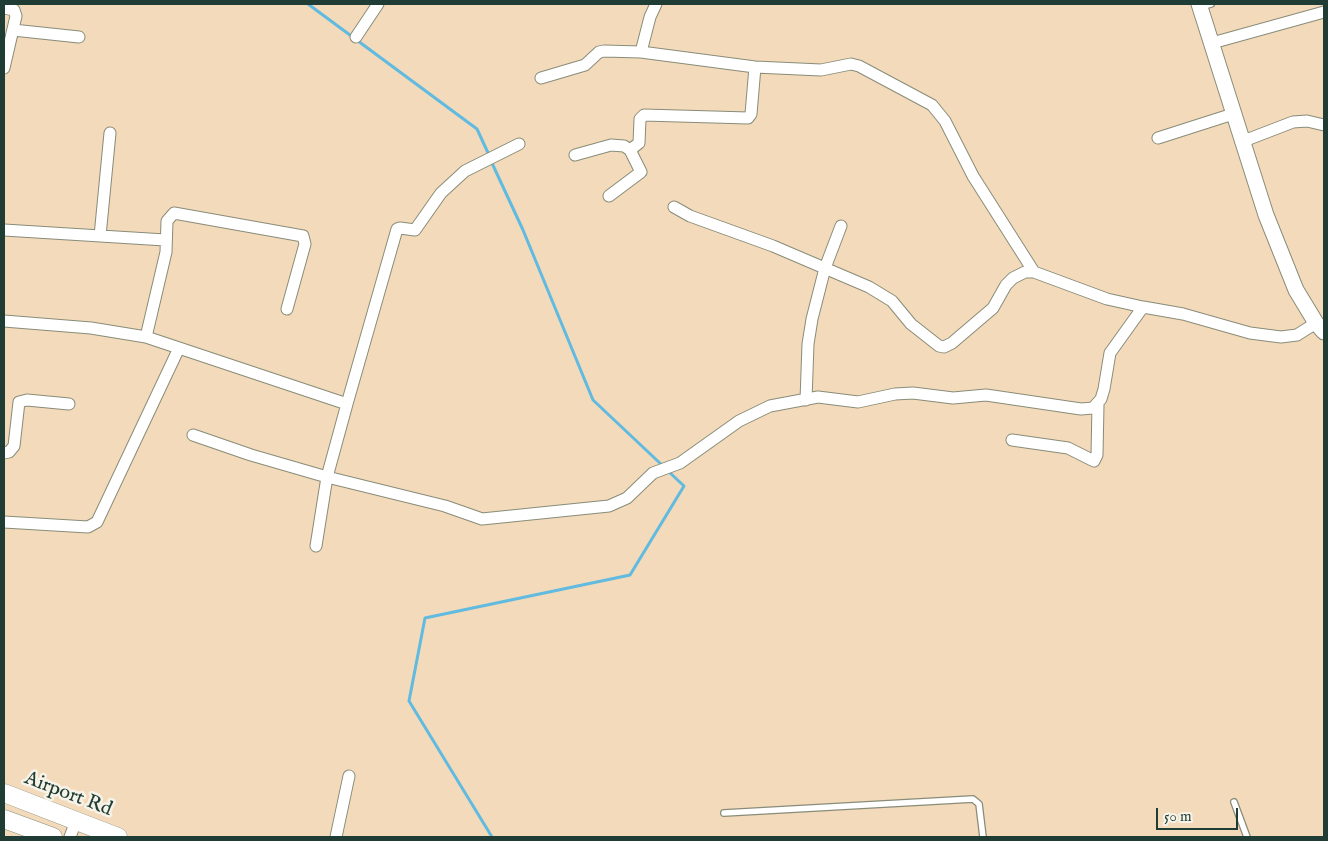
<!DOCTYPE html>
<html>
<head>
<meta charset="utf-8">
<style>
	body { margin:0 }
	#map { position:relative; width:1328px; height:841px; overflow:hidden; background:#f3dabb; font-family:"IM FELL English",serif }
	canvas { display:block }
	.frame { position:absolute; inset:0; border:5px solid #1f3d34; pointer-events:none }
	.scale { position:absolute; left:1156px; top:808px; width:82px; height:22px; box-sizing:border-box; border:2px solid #1f3d34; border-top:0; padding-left:6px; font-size:15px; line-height:18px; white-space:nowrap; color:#1f3d34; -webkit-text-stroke:4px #f7f3e8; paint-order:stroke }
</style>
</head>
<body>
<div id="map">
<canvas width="1328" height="841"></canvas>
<div class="frame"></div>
<div class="scale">50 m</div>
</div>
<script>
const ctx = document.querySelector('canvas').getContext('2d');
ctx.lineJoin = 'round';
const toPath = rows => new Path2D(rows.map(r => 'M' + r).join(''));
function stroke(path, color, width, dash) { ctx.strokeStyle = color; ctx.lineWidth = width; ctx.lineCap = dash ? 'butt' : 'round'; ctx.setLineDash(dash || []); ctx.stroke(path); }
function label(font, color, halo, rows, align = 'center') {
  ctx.font = font + ' "IM FELL English",serif'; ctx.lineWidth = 5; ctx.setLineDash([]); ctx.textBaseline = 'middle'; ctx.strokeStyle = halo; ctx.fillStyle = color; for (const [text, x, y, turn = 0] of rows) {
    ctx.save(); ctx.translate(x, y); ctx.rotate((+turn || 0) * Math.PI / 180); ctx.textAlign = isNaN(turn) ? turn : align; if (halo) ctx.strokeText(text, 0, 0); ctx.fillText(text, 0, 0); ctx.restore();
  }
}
stroke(toPath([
	[308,4,477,129,489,155],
	[491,161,523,230,593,400,663,466],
	[492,837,409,701,425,618,630,575,684,486,668,471]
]), '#61badf', 3);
const lane = toPath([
	[1200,7,1211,4],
	[1234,802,1247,837],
	[724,813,973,799,979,804,983,837]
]);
const street = toPath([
	[4,8,14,10,16,16,4,68],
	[13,30,79,37],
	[356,37,378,4],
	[1212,43,1324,12],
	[641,52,650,17,656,4],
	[755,67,821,70,851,64,859,66,932,105,945,121,973,176,1034,272],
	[541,78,585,65,599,52,604,51,641,52,755,67,751,114,748,118,644,115,640,119,639,143,630,150],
	[1158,138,1233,114],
	[1241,142,1293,122,1307,121,1324,125],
	[575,155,611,145,624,146,630,150,641,172,609,196],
	[4,230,165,240],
	[100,236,110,133],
	[1143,307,1183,314,1250,333,1281,337,1297,335,1316,323],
	[4,321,91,328,146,337,347,404,397,229,400,228,415,230,441,193,465,171,519,144],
	[146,337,166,252,167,221,174,213,303,236,305,244,287,309],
	[806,400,808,344,812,319,825,268,841,226],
	[193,435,251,455,327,477,445,506,482,519,609,506,627,498,653,473,680,463,739,421,770,406,818,397,858,402,895,394,913,393,953,398,986,395,1081,409,1093,408,1101,399,1104,389,1110,353,1143,307,1107,299,1034,272,1025,272,1013,278,1006,285,993,308,952,343,944,347,939,346,911,324,892,301,869,287,773,246,690,216,674,207],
	[1012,440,1068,448,1094,461,1097,455,1098,405],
	[4,453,9,452,14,446,19,402,27,400,69,404],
	[4,522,88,527,97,522,179,348],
	[316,546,327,477,347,404],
	[70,837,76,821],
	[336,837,349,776]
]);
const secondary = toPath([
	[1199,4,1266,215,1296,290,1316,323,1324,332]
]);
const primary = toPath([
	[4,793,118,837],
	[4,819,53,837]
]);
stroke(lane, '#898c78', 8);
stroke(street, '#898c78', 13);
stroke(secondary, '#898c78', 17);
stroke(primary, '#898c78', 19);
stroke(lane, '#fff', 5.5);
stroke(street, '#fff', 11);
stroke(secondary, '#fff', 15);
stroke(primary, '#fff', 18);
label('20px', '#1f3d34', '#f7f3e8', [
	["Airport Rd",68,795,21]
]);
</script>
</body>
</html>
